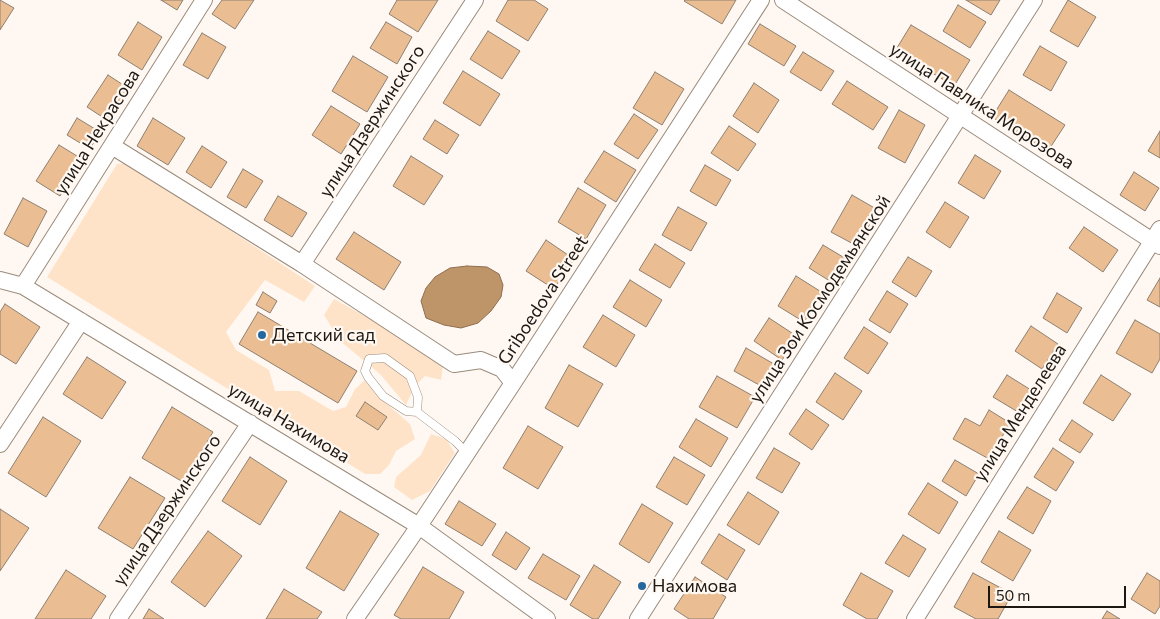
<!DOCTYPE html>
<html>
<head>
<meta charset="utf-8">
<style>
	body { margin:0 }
	#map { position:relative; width:1160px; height:619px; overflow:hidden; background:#fff8f2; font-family:Commissioner,sans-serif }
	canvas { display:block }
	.scale { position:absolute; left:988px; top:586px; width:138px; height:22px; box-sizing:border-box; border:2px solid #1d1712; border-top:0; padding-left:6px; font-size:15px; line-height:18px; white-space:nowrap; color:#1d1712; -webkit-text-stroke:4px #fff8f2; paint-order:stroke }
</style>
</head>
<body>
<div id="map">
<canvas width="1160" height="619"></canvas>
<div class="scale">50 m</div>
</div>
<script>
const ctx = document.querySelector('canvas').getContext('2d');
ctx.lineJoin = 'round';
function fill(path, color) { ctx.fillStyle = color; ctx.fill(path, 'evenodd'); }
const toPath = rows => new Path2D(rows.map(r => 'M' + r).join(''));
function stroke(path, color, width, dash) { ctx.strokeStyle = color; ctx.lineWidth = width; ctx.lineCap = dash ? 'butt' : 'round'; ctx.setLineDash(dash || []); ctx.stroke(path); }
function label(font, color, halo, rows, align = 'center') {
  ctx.font = font + ' Commissioner,sans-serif'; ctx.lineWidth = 4.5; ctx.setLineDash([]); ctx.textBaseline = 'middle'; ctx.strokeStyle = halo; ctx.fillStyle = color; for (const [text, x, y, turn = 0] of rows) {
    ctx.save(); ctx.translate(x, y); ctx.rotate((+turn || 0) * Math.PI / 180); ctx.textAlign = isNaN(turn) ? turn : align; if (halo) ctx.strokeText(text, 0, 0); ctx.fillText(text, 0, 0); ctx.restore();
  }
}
fill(toPath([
	[127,163,315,286,304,302,265,280,226,332,236,350,269,370,275,391,299,391,333,411,346,407,355,389,366,379,378,396,410,424,415,439,396,451,389,465,380,474,365,474,265,412,264,403,254,395,249,402,47,277,117,164],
	[334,299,392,331,443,366,441,380,425,376,415,386,406,405,380,374,340,341,324,315],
	[431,434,446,439,455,453,430,491,412,500,394,487,396,477,421,455]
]), '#fee3c9');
const water = toPath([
	[467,266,487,267,499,274,503,285,501,297,491,311,478,323,461,328,444,325,426,318,421,301,426,288,435,277,450,268,467,266]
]);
fill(water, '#be9469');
stroke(water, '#8e6e4f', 1);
const building = toPath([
	[0,0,14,8,0,30,0,0],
	[161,0,183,0,177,10,161,0],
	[222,0,254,0,235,29,212,14,222,0],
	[397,0,438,0,418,32,389,14,397,0],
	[508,0,534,0,548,9,528,41,496,21,508,0],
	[685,0,736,0,722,24,684,1,685,0],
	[966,0,1000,0,991,15,966,0],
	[1068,0,1096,17,1078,47,1050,31,1068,0],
	[958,5,986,22,970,48,943,31,958,5],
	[138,22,162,37,142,70,118,55,138,22],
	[386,22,412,37,397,64,370,48,386,22],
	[760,24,796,46,784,66,748,44,760,24],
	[911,25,970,60,954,86,895,51,911,25],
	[488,31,520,51,502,79,470,59,488,31],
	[202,33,226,47,208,79,183,65,202,33],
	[1040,46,1067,62,1051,91,1023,75,1040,46],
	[803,52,834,71,821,91,790,72,803,52],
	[353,56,388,77,367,112,332,91,353,56],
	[463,71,500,94,480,126,443,103,463,71],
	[655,72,684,89,662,125,633,108,655,72],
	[108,75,131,90,110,122,87,107,108,75],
	[847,81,888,107,873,130,832,104,847,81],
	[754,83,779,100,758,133,733,116,754,83],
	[1009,90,1065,125,1048,151,992,117,1009,90],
	[331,106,360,124,341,154,312,135,331,106],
	[899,110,925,125,905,163,878,148,899,110],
	[634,114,658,130,638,159,614,144,634,114],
	[77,118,100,132,90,149,67,135,77,118],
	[153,118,185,138,168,165,137,146,153,118],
	[435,120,459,135,447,154,423,139,435,120],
	[729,126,756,144,738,171,711,153,729,126],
	[1160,131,1160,158,1148,151,1160,131],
	[59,145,82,159,60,196,36,181,59,145],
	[202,146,227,162,211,188,186,172,202,146],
	[604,151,636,170,616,202,584,182,604,151],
	[975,155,1001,171,984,199,958,183,975,155],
	[411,156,443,176,424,205,393,186,411,156],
	[705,165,731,180,716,206,690,191,705,165],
	[243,169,263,181,246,208,227,197,243,169],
	[1134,172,1159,188,1145,211,1120,195,1134,172],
	[578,188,606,205,586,239,558,222,578,188],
	[852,195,878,210,857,246,831,232,852,195],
	[278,196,307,213,292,237,264,220,278,196],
	[23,198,47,211,28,247,4,234,23,198],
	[945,202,969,217,950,248,926,232,945,202],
	[678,207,707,223,691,251,662,235,678,207],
	[1084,227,1118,250,1103,272,1069,248,1084,227],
	[354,232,401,262,384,290,336,259,354,232],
	[546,240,574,259,554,289,526,271,546,240],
	[655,244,685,263,670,288,639,270,655,244],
	[823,245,848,260,833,283,809,268,823,245],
	[908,257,932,271,916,297,892,282,908,257],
	[796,276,823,293,804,322,778,306,796,276],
	[1160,278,1160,307,1147,300,1160,278],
	[630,280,662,300,646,327,613,307,630,280],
	[887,291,908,304,890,333,869,320,887,291],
	[263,292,277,301,270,313,256,305,263,292],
	[1057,293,1082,308,1067,333,1043,318,1057,293],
	[5,304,40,327,16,364,0,354,0,312,5,304],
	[258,312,357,371,338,403,239,344,258,312],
	[603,315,635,335,616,367,583,347,603,315],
	[769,318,798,337,782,360,754,341,769,318],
	[1135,320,1160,334,1160,359,1152,373,1116,353,1135,320],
	[1031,326,1058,344,1042,369,1015,351,1031,326],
	[864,327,888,343,868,374,844,358,864,327],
	[746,348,774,364,761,386,734,371,746,348],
	[87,357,126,382,102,419,63,394,87,357],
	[569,365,603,384,578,427,545,408,569,365],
	[835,373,862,391,843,420,816,402,835,373],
	[1007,375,1031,390,1018,412,993,397,1007,375],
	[1101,375,1131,394,1113,421,1083,403,1101,375],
	[717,376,755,397,737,428,699,407,717,376],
	[365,402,387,417,378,430,356,416,365,402],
	[172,407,213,432,183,482,142,458,172,407],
	[806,409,829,425,812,450,789,434,806,409],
	[989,410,1010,423,989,459,953,439,965,418,980,426,989,410],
	[43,417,81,441,46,497,8,473,43,417],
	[696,419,728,438,711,467,679,447,696,419],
	[1072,420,1093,434,1080,453,1059,440,1072,420],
	[528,426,563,447,538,489,503,468,528,426],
	[774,448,800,463,782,493,756,478,774,448],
	[1053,448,1074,462,1056,491,1034,477,1053,448],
	[250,457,287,481,260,525,222,501,250,457],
	[674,457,705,475,687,505,656,487,674,457],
	[955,460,979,474,966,496,942,481,955,460],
	[130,477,165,498,133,549,98,528,130,477],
	[928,483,958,502,939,534,908,514,928,483],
	[1027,487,1051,501,1033,534,1007,518,1027,487],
	[748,492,779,512,759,545,727,525,748,492],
	[459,501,496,524,482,546,445,524,459,501],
	[642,504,673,523,649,563,619,544,642,504],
	[0,509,29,528,0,571,0,509],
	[340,511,379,534,344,591,306,568,340,511],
	[208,531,242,556,205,607,171,582,208,531],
	[999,531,1031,550,1013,581,981,562,999,531],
	[506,532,530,548,516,570,492,555,506,532],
	[719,534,745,550,727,580,701,563,719,534],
	[903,535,926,549,909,577,885,563,903,535],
	[543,554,580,576,566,600,528,578,543,554],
	[594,565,621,582,598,619,593,619,570,605,594,565],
	[423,567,464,592,449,619,401,619,394,615,423,567],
	[66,570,106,596,91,619,35,619,66,570],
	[861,573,893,591,877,619,867,619,843,605,861,573],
	[973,573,1012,594,998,619,976,619,954,607,973,573],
	[1147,573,1160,581,1160,606,1155,614,1131,599,1147,573],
	[695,577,726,597,713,619,689,619,674,609,695,577],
	[284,589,322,612,317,619,266,619,284,589],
	[149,609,164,619,143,619,149,609],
	[1107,611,1120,619,1102,619,1107,611]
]);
fill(building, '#eabe92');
stroke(building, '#8e7f70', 1);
const service = toPath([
	[417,412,406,411,383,396,368,377,365,371,369,359,385,358,410,376,418,397,417,412,455,441,467,453]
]);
const minor = toPath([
	[783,0,1160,246],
	[112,146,302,264,454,364,481,360,502,369,513,383],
	[302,264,475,0],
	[0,280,23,286,419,526,547,619],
	[23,286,204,0],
	[0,444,81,321],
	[118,619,250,423],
	[355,619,419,526,513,383,761,0],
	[638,619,1034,0],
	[915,619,1160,229]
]);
stroke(service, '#9a8b7c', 9);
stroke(minor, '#9a8b7c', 18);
stroke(service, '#fff', 8);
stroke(minor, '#fff', 16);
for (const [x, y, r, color] of [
	[262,335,5,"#26689e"],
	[642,586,5,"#26689e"]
]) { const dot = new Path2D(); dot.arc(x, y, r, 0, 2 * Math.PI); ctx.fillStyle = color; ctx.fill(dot); stroke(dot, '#fff8f2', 2); }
label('18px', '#1d1712', '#fff8f2', [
	["улица Павлика Морозова",982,106,33],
	["улица Дзержинского",372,121,-57],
	["улица Некрасова",97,132,-58],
	["улица Зои Космодемьянской",820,299,-57],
	["Griboedova Street",543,300,-57],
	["улица Менделеева",1020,413,-58],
	["улица Нахимова",289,423,31],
	["улица Дзержинского",167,510,-56]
]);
label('18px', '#1d1712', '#fff8f2', [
	["Детский сад",272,335],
	["Нахимова",652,586]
], 'left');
</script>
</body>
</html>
